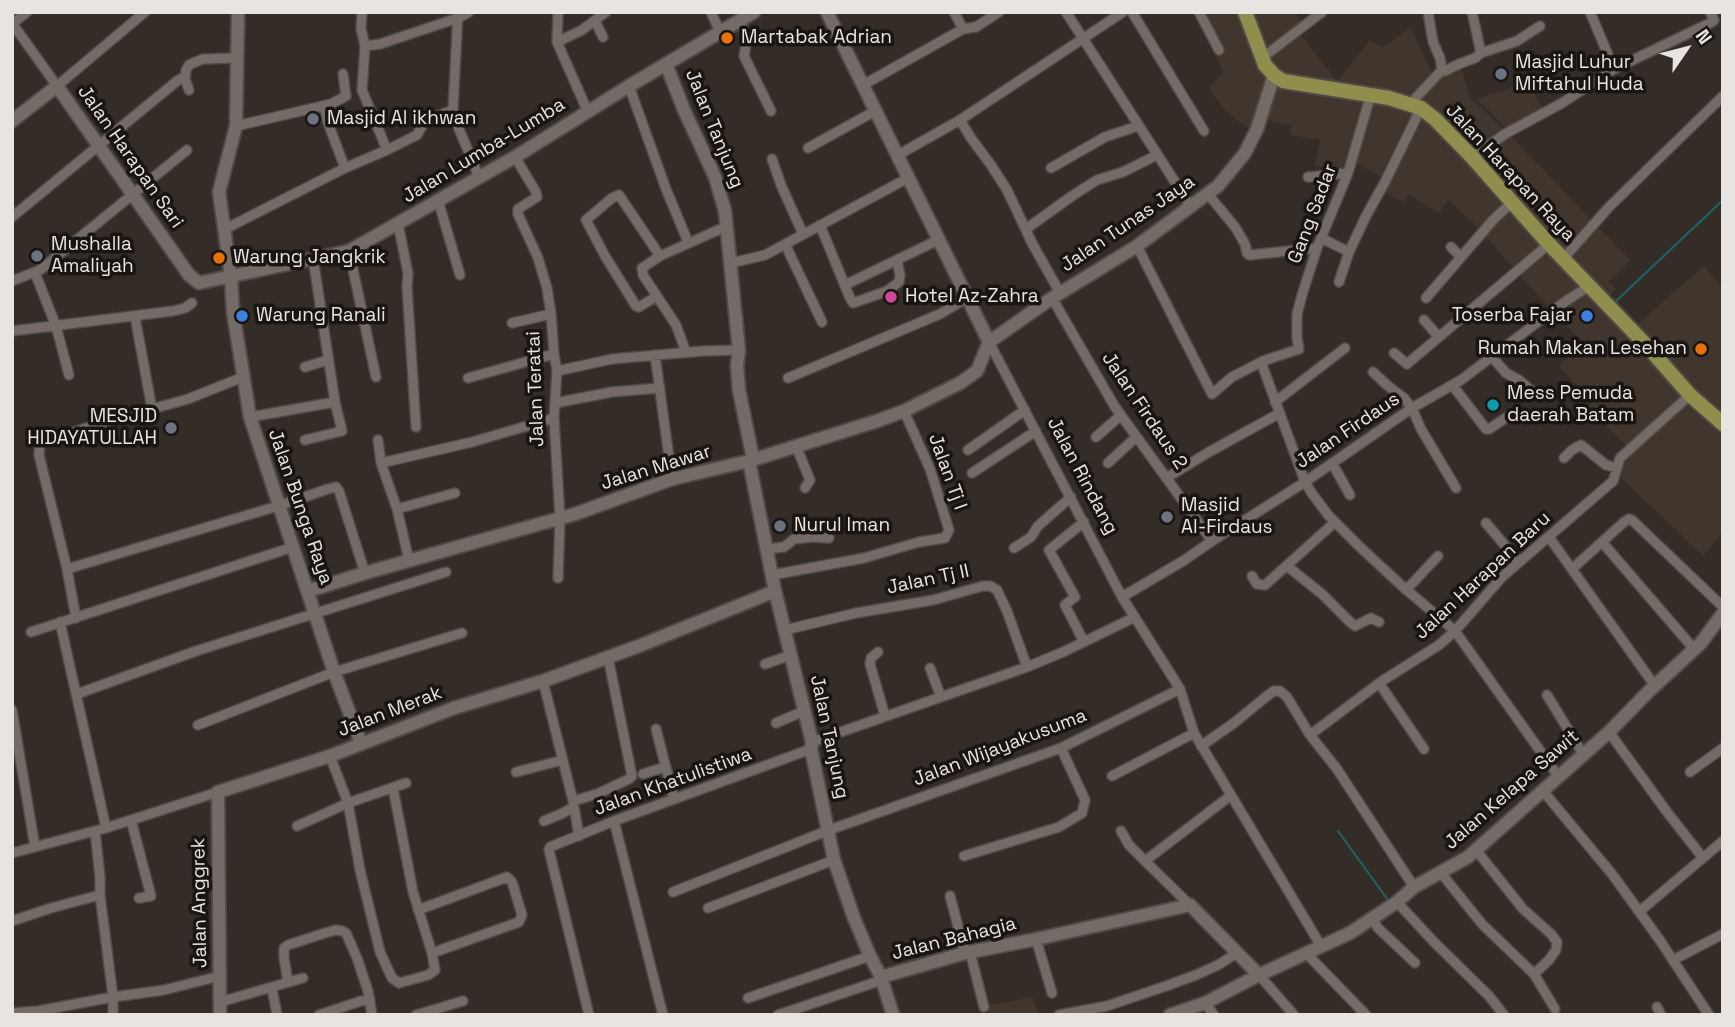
<!DOCTYPE html>
<html>
<head>
<meta charset="utf-8">
<style>
	body { margin:0 }
	#map { position:relative; width:1735px; height:1027px; overflow:hidden; background:#332c27; font-family:"Space Grotesk",sans-serif }
	canvas { display:block }
	.frame { position:absolute; inset:0; border:14px solid #e8e4e1; pointer-events:none }
	.north { position:absolute; left:1651px; top:14px; width:70px; height:70px; -webkit-text-stroke:5px #181513; paint-order:stroke; rotate:55deg; font-size:19px; font-weight:700; line-height:28px; text-align:center; color:#e8e4e1 }
	.north::after { content:''; display:block; margin:auto; width:24px; height:32px; background:#e8e4e1; clip-path:polygon(50% 0,100% 100%,50% 72%,0 100%) }
</style>
</head>
<body>
<div id="map">
<canvas width="1735" height="1027"></canvas>
<div class="frame"></div>
<div class="north">N</div>
</div>
<script>
const ctx = document.querySelector('canvas').getContext('2d');
ctx.lineJoin = 'round';
function fill(path, color) { ctx.fillStyle = color; ctx.fill(path, 'evenodd'); }
const toPath = rows => new Path2D(rows.map(r => 'M' + r).join(''));
function stroke(path, color, width, dash) { ctx.strokeStyle = color; ctx.lineWidth = width; ctx.lineCap = dash ? 'butt' : 'round'; ctx.setLineDash(dash || []); ctx.stroke(path); }
function label(font, color, halo, rows, align = 'center') {
  ctx.font = font + ' "Space Grotesk",sans-serif'; ctx.lineWidth = 7; ctx.setLineDash([]); ctx.textBaseline = 'middle'; ctx.strokeStyle = halo; ctx.fillStyle = color; for (const [text, x, y, turn = 0] of rows) {
    ctx.save(); ctx.translate(x, y); ctx.rotate((+turn || 0) * Math.PI / 180); ctx.textAlign = isNaN(turn) ? turn : align; if (halo) ctx.strokeText(text, 0, 0); ctx.fillText(text, 0, 0); ctx.restore();
  }
}
fill(toPath([
	[1195,12,1296,12,1307,30,1300,34,1337,81,1370,40,1382,48,1411,27,1435,81,1445,73,1461,66,1470,98,1512,137,1630,260,1609,281,1616,289,1609,296,1638,324,1704,266,1723,288,1723,532,1703,556,1622,479,1622,467,1633,453,1588,406,1592,401,1559,366,1583,343,1549,308,1480,230,1448,200,1438,213,1409,195,1403,202,1383,191,1388,180,1348,159,1345,171,1315,166,1320,140,1290,135,1291,126,1257,117,1252,131,1225,111,1209,88,1223,72],
	[1529,82,1543,109,1509,130,1476,99],
	[1033,997,1039,1015,989,1015,987,1006]
]), '#41362e');
stroke(toPath([
	[1614,303,1723,200],
	[1338,831,1388,900],
	[1397,909,1406,919]
]), '#1e6567', 2);
const street = toPath([
	[362,12,361,29,365,46,380,44,458,18,469,12],
	[458,12,453,110,459,129,479,177],
	[558,12,557,42,588,112],
	[711,12,720,32],
	[954,12,963,29],
	[1066,12,1191,207],
	[1132,12,1204,131],
	[1199,12,1219,50],
	[1428,12,1433,42,1440,58,1442,70],
	[1472,12,1481,53],
	[1590,12,1614,69],
	[595,21,603,37],
	[740,21,747,38,744,56,771,111],
	[12,23,57,86,145,12],
	[12,24,27,12],
	[557,42,582,30,606,12],
	[365,46,362,90,387,150],
	[1262,58,1322,12],
	[185,79,186,70,189,65,193,63,203,59,236,58],
	[863,85,963,29,976,27,999,12],
	[629,86,666,189,688,242],
	[1409,105,1442,70,1445,71,1459,64,1475,58,1481,53,1517,41,1540,26],
	[324,106,328,123,345,168],
	[960,120,971,138,991,165,1007,190,1032,243,1060,293],
	[236,126,331,104,346,96,343,74],
	[808,148,875,111],
	[898,155,960,120,1123,12],
	[515,157,536,192,537,197,518,209,518,214,538,258,547,288,551,314,554,354,557,371,554,418,560,518,558,578],
	[1472,157,1505,134,1562,103,1614,69,1712,22,1714,20,1710,12],
	[772,159,781,185,803,234],
	[1051,168,1105,137,1138,126],
	[1308,177,1348,173],
	[1208,194,1235,227,1245,244,1247,253,1249,255,1317,248],
	[438,200,460,275],
	[12,217,177,81,182,78,185,79,189,90],
	[398,224,408,273,407,287,416,427],
	[820,225,850,298,853,303,887,291,899,282,900,275,897,261],
	[225,229,345,168,387,150,417,135,422,126,429,119,453,110],
	[1026,229,1072,196,1097,180,1123,172,1157,155],
	[1321,238,1349,252],
	[785,244,822,322],
	[1137,246,1212,394,1232,377,1263,361,1299,349,1297,338,1297,314,1302,295,1317,248,1348,173,1371,94],
	[1451,247,1461,257],
	[349,251,376,377],
	[1563,259,1609,207,1723,96],
	[731,263,765,255,908,178],
	[35,273,56,326,69,375],
	[12,281,40,270,187,150],
	[1339,282,1349,252,1366,216,1386,180,1421,108],
	[845,285,938,240],
	[657,296,639,307,636,306,605,256,586,220,612,198,619,195,660,256],
	[1052,298,1115,407,1212,541],
	[1426,298,1493,220,1512,202],
	[135,317,152,409],
	[1424,320,1438,336],
	[512,323,551,314],
	[12,331,173,311,185,308,192,303],
	[989,342,1122,597,1180,689,1194,733,1321,946],
	[686,352,676,325,643,275,642,268,660,256,727,226],
	[1394,353,1407,364,1549,244],
	[655,355,672,479],
	[1492,357,1506,373,1519,380,1534,393],
	[1261,362,1305,482,1311,492,1328,515,1360,547,1402,586,1455,631,1558,776],
	[305,367,328,360],
	[557,371,612,359,703,351,739,350],
	[1373,372,1388,386,1404,398,1412,408,1421,429,1456,488],
	[243,377,188,399,108,421,40,443,39,455,67,569,278,506,328,489,336,487,339,491,365,573],
	[468,378,554,354],
	[788,378,940,314,967,298],
	[1453,386,1486,429,1489,429,1513,413],
	[1275,402,1345,348],
	[555,403,612,392,660,388],
	[250,417,335,402],
	[1096,437,1121,415],
	[305,440,342,431,335,402,313,258],
	[378,440,381,463,397,509,409,560],
	[796,446,810,480,805,488],
	[968,450,1025,410],
	[1564,458,1572,450,1581,445,1606,465,1617,468],
	[381,463,472,442,554,418],
	[1108,463,1136,437],
	[1332,463,1350,495],
	[972,473,1036,431],
	[1168,477,1209,452,1280,413],
	[397,509,455,493],
	[1084,522,1049,550,1075,597,1065,605,1084,642],
	[1486,523,1519,562],
	[1549,537,1655,686],
	[1602,542,1694,649],
	[1014,548,1031,537,1038,526,1071,497],
	[767,549,784,547,794,539,812,537,829,538],
	[1287,566,1322,594,1350,622,1355,626,1371,618,1379,622],
	[67,569,76,618],
	[1572,569,1624,522,1629,519,1632,520,1723,607],
	[772,575,864,558,919,542,945,538,949,530,930,469,904,411],
	[1252,576,1257,584,1265,585,1335,522],
	[1406,590,1438,556],
	[1122,597,1183,561,1212,541,1305,482,1412,408,1461,380,1563,303,1589,286],
	[60,622,106,828],
	[785,630,856,613,933,600,983,586,990,586,997,590,1007,611,1027,667],
	[31,632,293,547],
	[878,652,871,658,870,664,885,716],
	[765,664,791,655],
	[930,668,941,697],
	[543,681,573,801,579,836],
	[1379,683,1424,749],
	[77,694,196,651,446,572],
	[1547,695,1583,754],
	[12,710,35,847],
	[776,723,804,711],
	[198,725,334,672,462,633],
	[656,729,674,799],
	[1609,732,1667,812,1703,858],
	[1310,735,1382,681,1439,645,1455,631,1502,577,1613,481,1620,458,1690,395],
	[812,742,1027,667,1063,652,1135,617],
	[1201,746,1234,723,1267,696,1274,691,1280,691,1287,697,1310,735,1337,769,1414,887],
	[330,756,348,803,360,870,380,952,392,978,399,983,428,975,435,970,432,953,413,892,393,788],
	[516,772,563,760],
	[1690,772,1723,748],
	[643,774,665,767],
	[1112,776,1194,733],
	[1543,791,1612,874,1659,939,1709,1015],
	[573,801,597,794,629,779,632,776,608,657],
	[131,820,151,896,139,898],
	[544,821,561,814,574,807],
	[614,821,663,1015],
	[297,826,348,803,406,783],
	[95,831,100,877,100,895,113,997,113,1015],
	[1121,831,1129,845,1145,861],
	[1476,850,1523,909,1551,934,1557,942,1556,950,1549,960,1534,974],
	[12,853,106,828,218,792],
	[964,856,1059,827,1082,813,1085,800,1061,748],
	[1441,873,1482,924,1534,974,1555,1009],
	[673,892,829,830,1061,748,1180,689],
	[950,896,965,953],
	[1397,902,1433,941,1489,996,1504,1015],
	[1190,905,1145,861,1230,796],
	[708,908,834,860],
	[418,910,507,877,512,882,522,915,519,922,432,953],
	[1640,911,1723,841],
	[1372,918,1378,928,1415,963],
	[12,921,51,908,100,895],
	[1036,939,1052,993],
	[970,952,984,1007],
	[1306,953,1366,1015],
	[1673,960,1723,934],
	[1259,975,1294,1015],
	[288,982,284,958,284,948,288,945,325,933,336,930,342,931,346,933,357,958,368,991,372,1015],
	[272,988,277,1015],
	[748,998,870,956],
	[220,1002,303,978],
	[1205,1003,1214,1015],
	[1657,1007,1661,1015],
	[12,1013,38,1011,113,997,164,990,220,976],
	[319,1015,361,1001,370,1000],
	[416,1015,463,1001],
	[589,1015,549,850,550,847,614,821,811,749],
	[778,1015,882,980],
	[1059,1015,1107,1006,1166,986,1196,975,1218,965,1237,953]
]);
const secondary = toPath([
	[238,12,236,126,219,192,231,277,233,312,250,417,334,672,361,743],
	[827,12,989,342],
	[666,64,684,110,715,177,725,211,739,350,737,365,739,390,753,459],
	[12,121,57,86,189,275,199,283,349,251,515,157,629,86,754,12],
	[989,342,1052,298,1137,246,1218,186,1245,153,1257,129,1274,75],
	[749,461,775,591,812,742,811,749,834,860,854,918,870,956,881,977,893,1015],
	[308,591,365,573,575,514,672,479,749,461,877,421,904,411,960,383,977,371,989,342],
	[881,977,965,953,1032,940,1190,905,1259,975],
	[220,1015,218,792,330,756,454,708,543,681,639,646,775,591],
	[1170,1015,1205,1003,1259,975,1350,933,1397,902,1414,887,1468,857,1609,732,1650,690,1701,643,1723,613]
]);
const primary = toPath([
	[1245,12,1265,65,1274,75,1283,81,1389,98,1421,108,1435,119,1472,157,1549,244,1647,346,1690,395,1723,424]
]);
stroke(street, '#504a46', 12);
stroke(secondary, '#504a46', 16);
stroke(primary, '#504a46', 18);
stroke(street, '#746b66', 9);
stroke(secondary, '#746b66', 12);
stroke(primary, '#908e4d', 14);
for (const [x, y, r, color] of [
	[727,38,7,"#e8710a"],
	[1501,74,7,"#6b7280"],
	[313,119,7,"#6b7280"],
	[37,256,7,"#6b7280"],
	[219,258,7,"#e8710a"],
	[891,297,7,"#d1479c"],
	[242,316,7,"#3f7fe0"],
	[1587,316,7,"#3f7fe0"],
	[1701,349,7,"#e8710a"],
	[1493,405,7,"#0f9aa8"],
	[171,428,7,"#6b7280"],
	[1167,517,7,"#6b7280"],
	[780,526,7,"#6b7280"]
]) { const dot = new Path2D(); dot.arc(x, y, r, 0, 2 * Math.PI); ctx.fillStyle = color; ctx.fill(dot); stroke(dot, '#181513', 2.5); }
label('19px', '#e8e4e1', '#181513', [
	["Martabak Adrian",741,38],
	["Masjid Luhur",1515,63],
	["Miftahul Huda",1515,85],
	["Masjid Al ikhwan",327,119],
	["Mushalla",51,245],
	["Amaliyah",51,267],
	["Warung Jangkrik",233,258],
	["Hotel Az-Zahra",905,297],
	["Warung Ranali",256,316],
	["Toserba Fajar",1573,316,"right"],
	["Rumah Makan Lesehan",1687,349,"right"],
	["Mess Pemuda",1507,394],
	["daerah Batam",1507,416],
	["MESJID",157,417,"right"],
	["HIDAYATULLAH",157,439,"right"],
	["Masjid",1181,506],
	["Al-Firdaus",1181,528],
	["Nurul Iman",794,526]
], 'left');
label('19px', '#e8e4e1', '#181513', [
	["Jalan Tanjung",714,129,68],
	["Jalan Lumba-Lumba",484,151,-31],
	["Jalan Harapan Sari",130,157,55],
	["Jalan Harapan Raya",1510,173,47],
	["Gang Sadar",1313,214,-69],
	["Jalan Tunas Jaya",1128,224,-34],
	["Jalan Teratai",536,389,-92],
	["Jalan Firdaus 2",1144,411,56],
	["Jalan Firdaus",1348,431,-34],
	["Jalan Mawar",656,468,-17],
	["Jalan Tj I",947,472,70],
	["Jalan Rindang",1082,476,62],
	["Jalan Bunga Raya",300,507,71],
	["Jalan Harapan Baru",1483,576,-43],
	["Jalan Tj II",928,580,-12],
	["Jalan Merak",390,712,-21],
	["Jalan Tanjung",829,737,78],
	["Jalan Wijayakusuma",1000,748,-21],
	["Jalan Khatulistiwa",673,782,-20],
	["Jalan Kelapa Sawit",1512,790,-41],
	["Jalan Anggrek",200,903,-91],
	["Jalan Bahagia",954,939,-14]
]);
</script>
</body>
</html>
